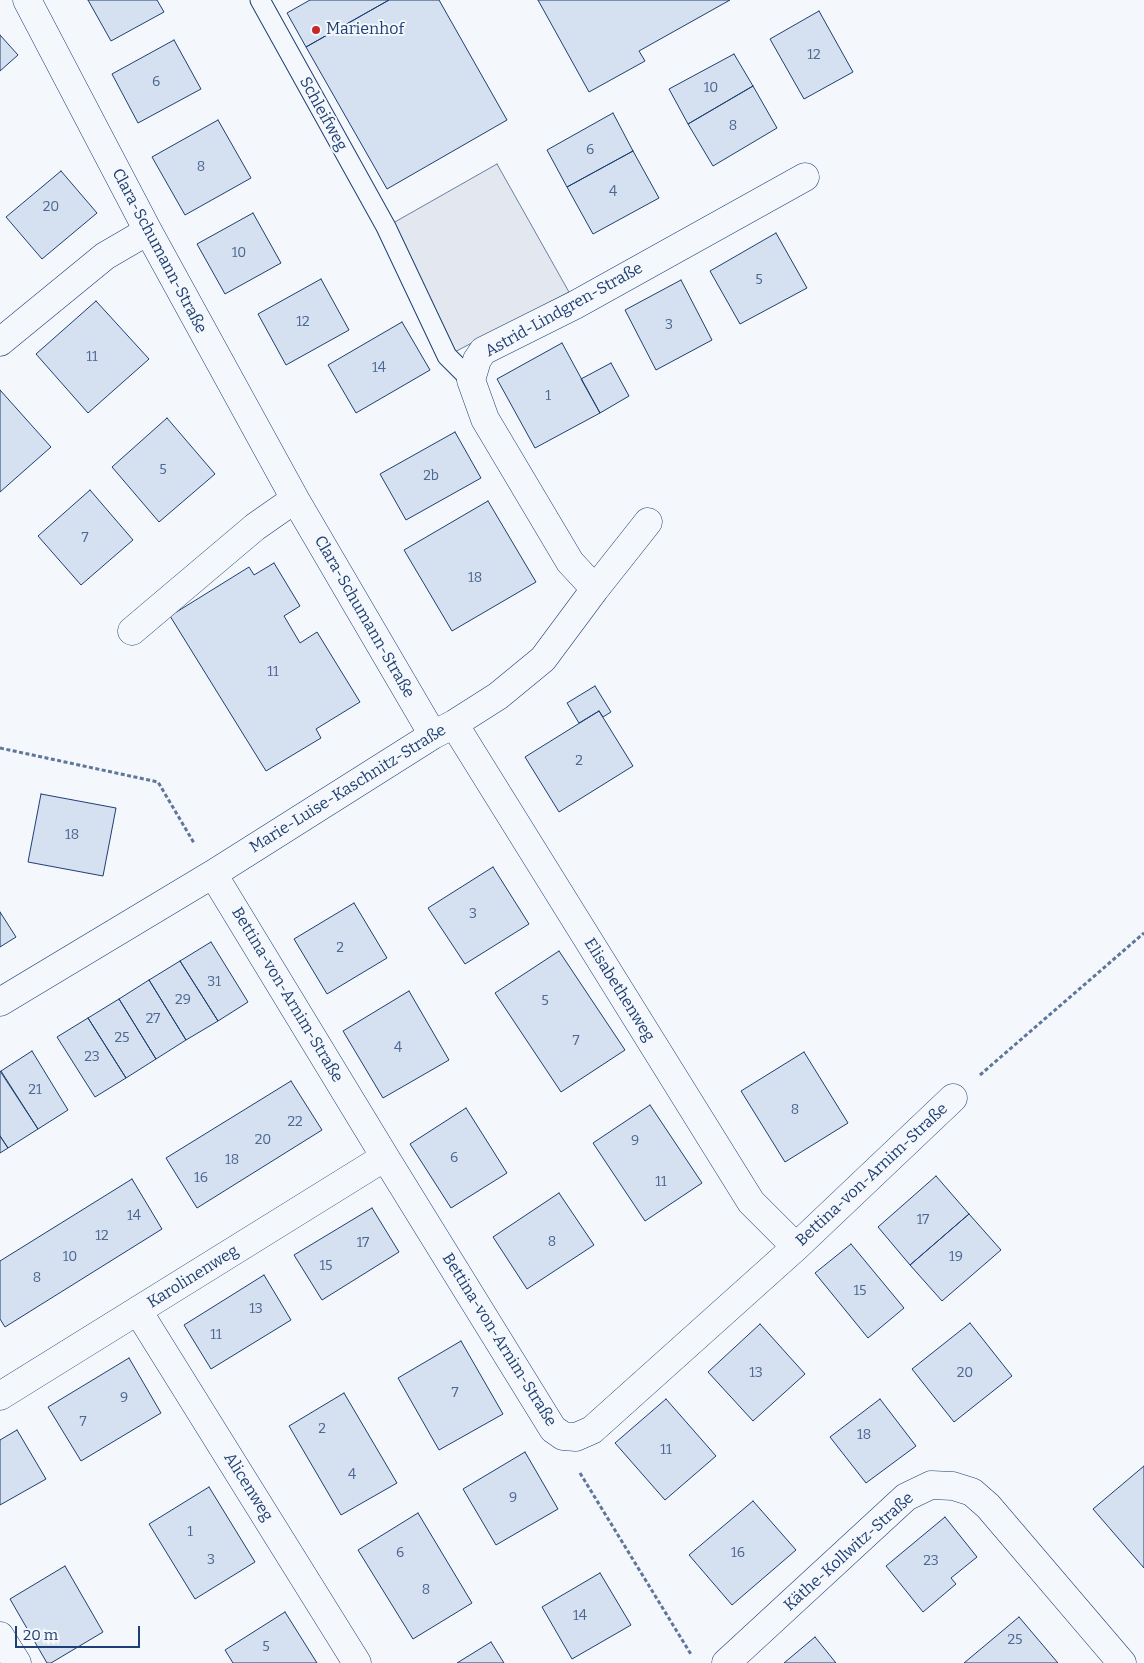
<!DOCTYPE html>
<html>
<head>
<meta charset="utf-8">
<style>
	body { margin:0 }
	#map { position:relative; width:1144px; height:1663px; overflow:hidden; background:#f4f7fb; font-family:Bitter,serif }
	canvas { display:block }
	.scale { position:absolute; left:15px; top:1626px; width:125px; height:22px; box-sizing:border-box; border:2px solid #1d3f73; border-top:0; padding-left:6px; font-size:15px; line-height:18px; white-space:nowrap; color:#1d3f73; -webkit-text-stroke:4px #f4f7fb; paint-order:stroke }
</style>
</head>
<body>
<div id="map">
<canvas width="1144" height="1663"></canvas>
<div class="scale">20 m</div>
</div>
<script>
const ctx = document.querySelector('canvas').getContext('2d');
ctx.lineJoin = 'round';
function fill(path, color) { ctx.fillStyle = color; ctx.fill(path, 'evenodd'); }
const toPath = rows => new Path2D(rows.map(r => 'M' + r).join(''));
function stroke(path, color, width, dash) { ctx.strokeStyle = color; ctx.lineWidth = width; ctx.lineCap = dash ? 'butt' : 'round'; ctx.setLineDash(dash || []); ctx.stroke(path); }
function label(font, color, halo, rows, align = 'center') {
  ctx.font = font + ' Bitter,serif'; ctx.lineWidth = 4; ctx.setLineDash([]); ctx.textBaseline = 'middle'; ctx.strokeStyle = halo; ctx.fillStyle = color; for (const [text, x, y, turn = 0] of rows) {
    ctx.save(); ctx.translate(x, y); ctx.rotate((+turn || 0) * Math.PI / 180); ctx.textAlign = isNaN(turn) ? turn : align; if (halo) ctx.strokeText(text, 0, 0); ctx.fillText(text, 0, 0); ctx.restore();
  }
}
const parking = toPath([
	[497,164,569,292,447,356,386,227,497,164]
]);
fill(parking, '#e3e8f0');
stroke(parking, '#687fa3', 1);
const building = toPath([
	[88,0,157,0,164,12,111,41,88,0],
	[310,0,389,0,306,47,287,13,310,0],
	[389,0,439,0,507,120,387,189,306,47,389,0],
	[538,0,730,0,639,51,645,61,589,92,538,0],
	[819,11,853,72,804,99,770,39,819,11],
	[0,35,18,55,0,71,0,35],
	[174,40,201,89,138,123,112,74,174,40],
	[734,54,753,86,688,124,669,89,734,54],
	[753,86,777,128,713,166,688,124,753,86],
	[613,113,633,151,567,187,547,150,613,113],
	[218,120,251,178,185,215,152,157,218,120],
	[633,151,659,198,593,234,567,187,633,151],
	[61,171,97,213,42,259,6,217,61,171],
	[253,213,281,263,225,294,197,244,253,213],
	[776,233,807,288,740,324,710,271,776,233],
	[321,279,349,330,286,365,258,314,321,279],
	[681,280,712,340,656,370,625,310,681,280],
	[96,301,149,359,88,413,36,354,96,301],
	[402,322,430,370,356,413,328,365,402,322],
	[562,343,600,413,535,448,497,379,562,343],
	[611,363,629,396,600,413,581,379,611,363],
	[0,390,51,447,0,492,0,390],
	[167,418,215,474,159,522,112,467,167,418],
	[455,432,481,478,406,520,380,474,455,432],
	[90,490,133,540,81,585,38,536,90,490],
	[488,501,536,582,452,631,404,550,488,501],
	[274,563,300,606,284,616,300,643,317,632,360,702,316,729,321,738,266,771,170,616,249,567,254,575,274,563],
	[595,686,611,712,603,717,599,711,579,723,567,703,595,686],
	[599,711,633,766,559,812,525,757,599,711],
	[41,794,116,808,103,876,28,862,41,794],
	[493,867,529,924,465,964,428,908,493,867],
	[354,903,387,958,327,994,294,939,354,903],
	[0,912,16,937,0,947,0,912],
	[211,942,248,1002,218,1021,180,961,211,942],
	[559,951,625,1050,561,1092,495,993,559,951],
	[180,961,218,1021,186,1040,149,980,180,961],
	[149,980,186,1040,156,1059,119,999,149,980],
	[409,991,449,1060,383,1098,343,1031,409,991],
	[119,999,156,1059,126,1078,88,1018,119,999],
	[88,1018,126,1078,95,1097,57,1037,88,1018],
	[32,1051,68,1110,38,1129,1,1071,32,1051],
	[804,1052,848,1123,785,1162,741,1091,804,1052],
	[0,1071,38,1129,8,1148,0,1136,0,1071],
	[291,1081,322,1130,197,1208,166,1158,291,1081],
	[650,1105,702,1183,645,1221,593,1143,650,1105],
	[466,1108,507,1173,451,1208,410,1144,466,1108],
	[0,1136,8,1148,0,1153,0,1136],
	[936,1176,969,1214,910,1265,878,1227,936,1176],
	[132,1179,162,1229,5,1327,0,1319,0,1261,132,1179],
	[559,1193,594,1245,527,1289,493,1237,559,1193],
	[372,1208,399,1252,322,1300,294,1255,372,1208],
	[969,1214,1001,1250,942,1301,910,1265,969,1214],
	[851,1244,904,1308,868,1338,815,1273,851,1244],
	[264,1275,291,1320,211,1369,184,1325,264,1275],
	[970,1323,1012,1376,954,1422,912,1369,970,1323],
	[760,1324,805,1374,753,1421,708,1372,760,1324],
	[461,1341,503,1414,439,1450,398,1378,461,1341],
	[129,1358,161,1413,81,1461,48,1407,129,1358],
	[344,1393,397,1483,341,1515,289,1426,344,1393],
	[666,1399,716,1456,665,1500,615,1443,666,1399],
	[880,1399,916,1446,866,1483,830,1437,880,1399],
	[17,1430,46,1479,0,1505,0,1440,17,1430],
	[525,1452,558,1509,496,1545,463,1489,525,1452],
	[1144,1466,1144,1568,1093,1509,1144,1466],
	[209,1487,255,1562,195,1599,149,1524,209,1487],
	[753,1501,796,1550,732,1605,689,1555,753,1501],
	[418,1513,472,1603,413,1639,358,1550,418,1513],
	[945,1517,977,1557,951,1578,956,1584,923,1612,886,1566,945,1517],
	[65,1566,103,1632,51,1663,47,1663,10,1599,65,1566],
	[600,1573,631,1625,572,1659,542,1607,600,1573],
	[285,1612,317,1663,233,1663,225,1650,285,1612],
	[1019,1617,1058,1663,964,1663,1019,1617],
	[815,1637,836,1663,784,1663,815,1637],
	[491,1642,504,1663,457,1663,491,1642]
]);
fill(building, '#d5e0f0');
stroke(building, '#1d3f73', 1);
const service = toPath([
	[260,0,386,227,447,356,471,380]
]);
const minor = toPath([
	[27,0,148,231,295,499,433,735],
	[0,342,105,256,148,231],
	[595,589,570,562,485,419,471,380,477,360,483,351,575,305,805,177],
	[132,631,255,527,295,499],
	[454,724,751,1202,796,1247],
	[213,874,385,1157,553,1429,563,1436,576,1437,592,1430,796,1247,953,1098],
	[0,1002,213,874,433,735,454,724,498,696,543,659,595,589,648,522],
	[138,1311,357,1663],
	[0,1396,385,1157],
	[0,1636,17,1663],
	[726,1663,906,1497,931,1485,953,1486,972,1492,988,1506,1122,1663]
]);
stroke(service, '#1d3f73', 21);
stroke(minor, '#1d3f73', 29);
stroke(toPath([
	[0,748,158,782,194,843],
	[980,1075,1144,933],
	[580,1473,692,1656]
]), '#5e769c', 3, [4, 2.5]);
stroke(service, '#f4f7fb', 19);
stroke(minor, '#f4f7fb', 28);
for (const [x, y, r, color] of [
	[316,30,5,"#c62828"]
]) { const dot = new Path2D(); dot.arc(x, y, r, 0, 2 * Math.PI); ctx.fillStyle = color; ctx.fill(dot); stroke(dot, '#f4f7fb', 2); }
label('14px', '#4b6792', null, [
	["12",814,55],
	["6",156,82],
	["10",711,88],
	["8",733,126],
	["6",590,150],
	["8",201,167],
	["4",613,192],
	["20",51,207],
	["10",239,253],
	["5",759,280],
	["12",303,322],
	["3",669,325],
	["11",92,357],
	["14",379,368],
	["1",548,396],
	["5",163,470],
	["2b",431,476],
	["7",85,538],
	["18",475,578],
	["11",273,672],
	["2",579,761],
	["18",72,835],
	["3",473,914],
	["2",340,948],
	["31",214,982],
	["29",183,1000],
	["5",545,1001],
	["27",153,1019],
	["25",122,1038],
	["7",576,1041],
	["4",398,1048],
	["23",92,1057],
	["21",35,1090],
	["8",795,1110],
	["22",295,1122],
	["20",263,1140],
	["9",635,1141],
	["6",454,1158],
	["18",232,1160],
	["16",201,1178],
	["11",661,1182],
	["14",134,1216],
	["17",923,1220],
	["12",102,1236],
	["8",552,1242],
	["17",363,1243],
	["10",70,1257],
	["19",956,1257],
	["15",326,1266],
	["8",37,1278],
	["15",860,1291],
	["13",256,1309],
	["11",216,1335],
	["13",756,1373],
	["20",965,1373],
	["7",455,1393],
	["9",124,1398],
	["7",83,1422],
	["2",322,1429],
	["18",864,1435],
	["11",666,1450],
	["4",352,1475],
	["9",513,1498],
	["1",190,1532],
	["6",400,1553],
	["16",738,1553],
	["3",211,1560],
	["23",931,1561],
	["8",426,1590],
	["14",580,1616],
	["25",1015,1640],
	["5",266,1647]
]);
label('16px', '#1d3f73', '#f4f7fb', [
	["Marienhof",326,30]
], 'left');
label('16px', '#1d3f73', '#f4f7fb', [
	["Schleifweg",323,114,61],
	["Clara-Schumann-Straße",159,251,62],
	["Astrid-Lindgren-Straße",564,310,-29],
	["Clara-Schumann-Straße",364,617,60],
	["Marie-Luise-Kaschnitz-Straße",348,789,-32],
	["Elisabethenweg",619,990,58],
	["Bettina-von-Arnim-Straße",287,995,59],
	["Bettina-von-Arnim-Straße",872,1175,-43],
	["Karolinenweg",193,1277,-32],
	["Bettina-von-Arnim-Straße",499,1340,58],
	["Alicenweg",248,1487,58],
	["Käthe-Kollwitz-Straße",849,1552,-42]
]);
</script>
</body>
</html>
